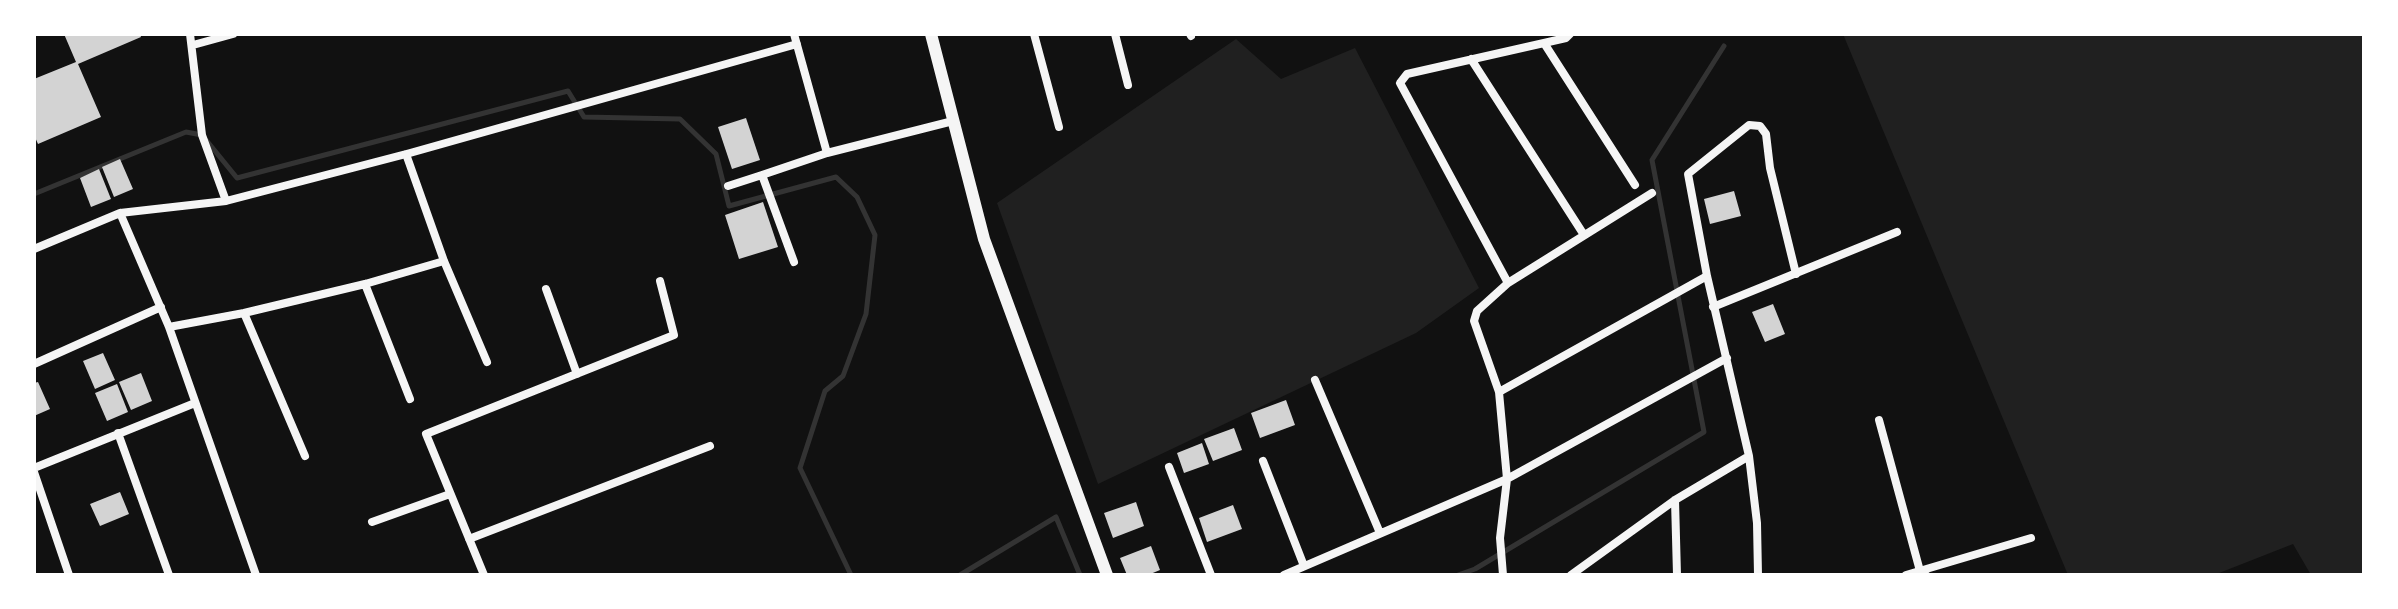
<!DOCTYPE html>
<html>
<head>
<meta charset="utf-8">
<style>
	body { margin:0 }
	#map { position:relative; width:2398px; height:609px; overflow:hidden; background:#111; font-family:Jost,sans-serif }
	canvas { display:block }
	.frame { position:absolute; inset:0; border:36px solid #fff; pointer-events:none }
</style>
</head>
<body>
<div id="map">
<canvas width="2398" height="609"></canvas>
<div class="frame"></div>
</div>
<script>
const ctx = document.querySelector('canvas').getContext('2d');
ctx.lineJoin = 'round';
function fill(path, color) { ctx.fillStyle = color; ctx.fill(path, 'evenodd'); }
const toPath = rows => new Path2D(rows.map(r => 'M' + r).join(''));
function stroke(path, color, width, dash) { ctx.strokeStyle = color; ctx.lineWidth = width; ctx.lineCap = dash ? 'butt' : 'round'; ctx.setLineDash(dash || []); ctx.stroke(path); }
fill(toPath([
	[1843,34,2364,34,2364,575,2311,575,2293,544,2214,575,2068,575],
	[1236,39,1281,79,1355,48,1479,288,1416,333,1098,484,997,203]
]), '#202020');
stroke(toPath([
	[34,194,186,132,202,135,237,178,568,91,584,117,680,119,716,154,729,206,836,177,857,197,875,235,866,314,843,376,825,391,800,468,851,575],
	[960,575,1056,517,1080,575],
	[1458,575,1475,569,1704,432,1652,160,1724,46]
]), '#333', 5);
fill(toPath([
	[64,34,140,34,141,37,78,64,101,117,38,144,34,135,34,79,76,62],
	[746,118,760,160,732,169,718,127],
	[120,159,133,189,114,197,102,167],
	[99,169,111,199,91,207,80,178],
	[1734,191,1741,216,1710,224,1704,199],
	[763,202,778,247,739,259,725,215],
	[1773,304,1785,334,1765,342,1752,312],
	[103,353,115,380,95,389,83,361],
	[141,373,152,401,131,410,119,382],
	[38,382,50,409,34,416,34,383],
	[117,384,128,412,107,421,95,393],
	[1286,400,1295,425,1260,438,1251,413],
	[1234,428,1242,450,1213,461,1204,439],
	[1202,443,1209,464,1184,473,1177,453],
	[120,492,129,514,100,526,90,504],
	[1136,502,1144,526,1113,538,1104,513],
	[1233,505,1242,529,1207,542,1199,518],
	[1151,546,1160,570,1148,575,1127,575,1120,558]
]), '#d3d3d3');
stroke(toPath([
	[190,34,202,135,226,201,410,153,797,44],
	[794,34,827,153,953,121],
	[1034,34,1059,127],
	[1115,34,1128,85],
	[1190,34,1191,36],
	[1544,43,1635,185],
	[193,45,233,34],
	[1471,59,1584,235],
	[406,154,444,261,487,362],
	[728,186,762,175],
	[120,213,169,327,256,575],
	[34,249,120,213,226,201],
	[794,262,762,175,827,153],
	[1508,283,1652,193],
	[365,284,410,399],
	[546,289,577,374],
	[1713,307,1897,232],
	[244,313,305,456],
	[169,327,244,313,365,284,444,261],
	[34,364,161,307],
	[1315,380,1380,533],
	[1499,392,1707,276],
	[1879,420,1920,571,1926,575],
	[118,433,169,575],
	[1749,456,1757,523,1758,575],
	[1263,461,1304,566],
	[1169,467,1211,575],
	[34,468,195,403],
	[34,472,69,575],
	[1675,500,1677,575],
	[372,522,450,494],
	[469,539,710,446],
	[484,575,426,434,674,335,660,281],
	[1284,575,1507,479,1727,358],
	[1503,575,1500,538,1507,479,1499,392,1474,321,1477,311,1508,283,1400,83,1407,74,1566,38,1570,34],
	[1571,575,1675,500,1749,456,1707,276,1688,174,1749,125,1760,126,1766,134,1770,168,1796,274],
	[1906,575,2031,538]
]), '#f5f5f5', 8);
stroke(toPath([
	[931,34,984,239,1107,575]
]), '#f5f5f5', 12);
</script>
</body>
</html>
